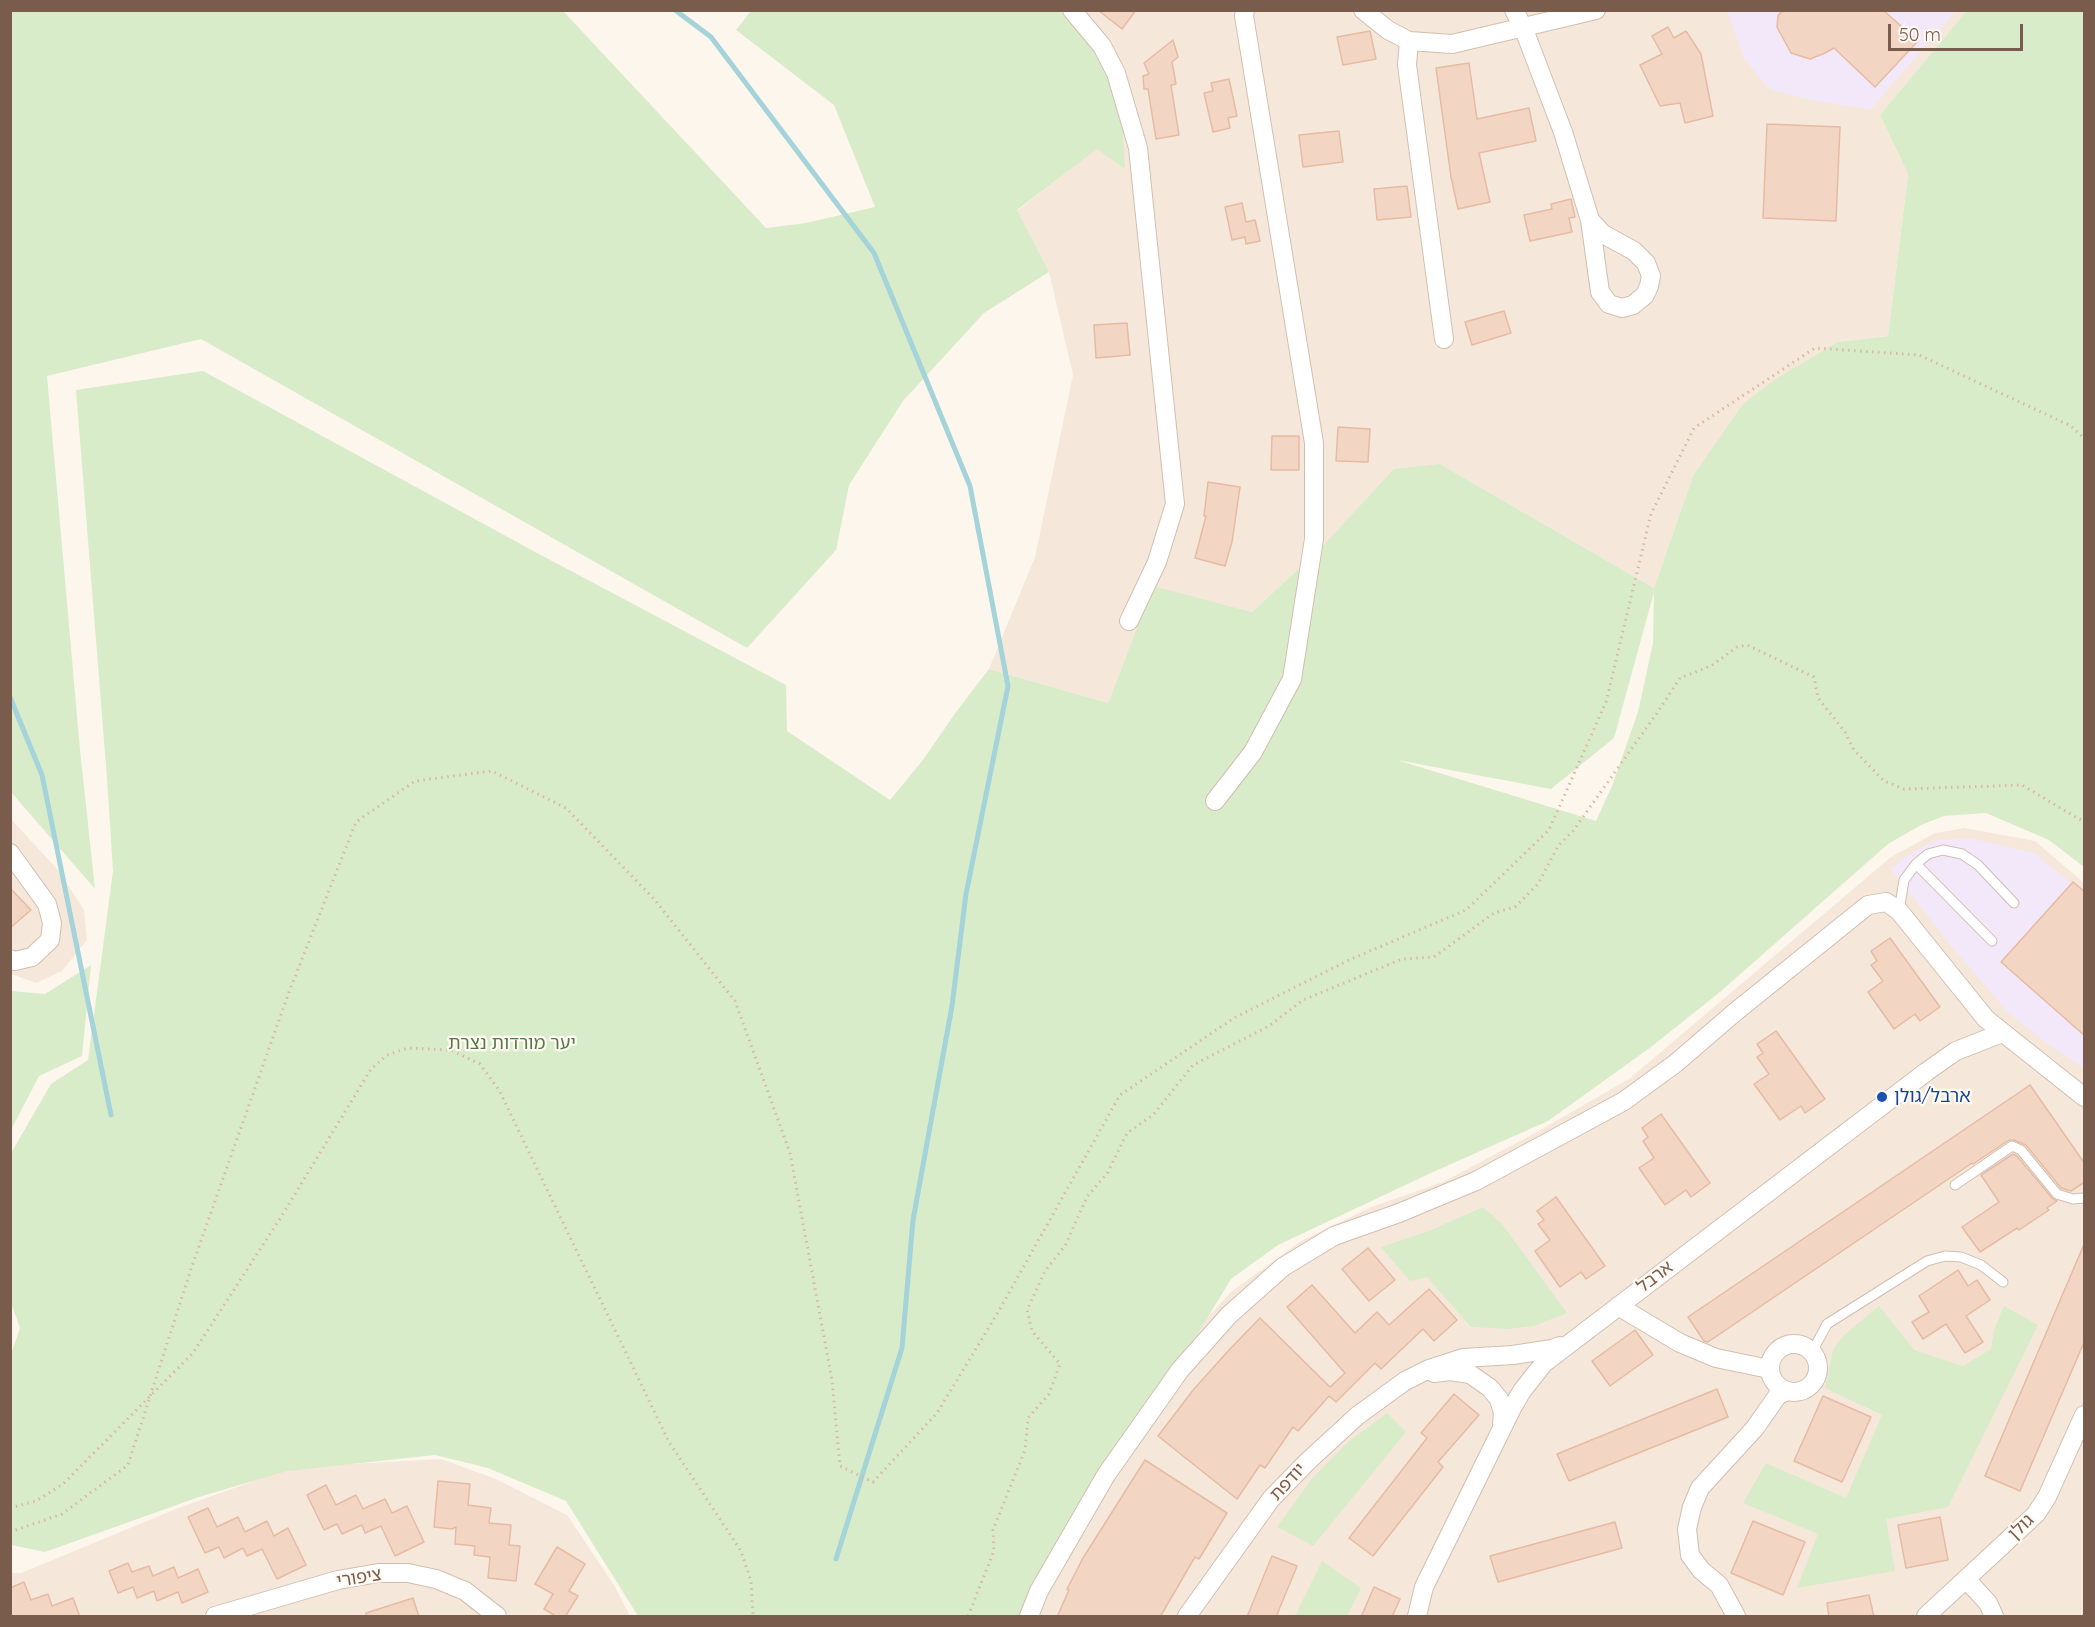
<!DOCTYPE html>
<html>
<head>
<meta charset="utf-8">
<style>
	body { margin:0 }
	#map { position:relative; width:2095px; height:1627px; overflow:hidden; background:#fdf6ec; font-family:Quicksand,sans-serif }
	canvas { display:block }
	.frame { position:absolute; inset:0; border:12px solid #7a5c4d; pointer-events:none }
	.scale { position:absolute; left:1888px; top:24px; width:135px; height:27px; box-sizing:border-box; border:3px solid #7a5c4d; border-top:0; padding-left:8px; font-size:18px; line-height:21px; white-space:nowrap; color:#7a5c4d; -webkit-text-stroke:4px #fffaf3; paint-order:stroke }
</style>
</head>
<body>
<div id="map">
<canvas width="2095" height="1627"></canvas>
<div class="frame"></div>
<div class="scale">50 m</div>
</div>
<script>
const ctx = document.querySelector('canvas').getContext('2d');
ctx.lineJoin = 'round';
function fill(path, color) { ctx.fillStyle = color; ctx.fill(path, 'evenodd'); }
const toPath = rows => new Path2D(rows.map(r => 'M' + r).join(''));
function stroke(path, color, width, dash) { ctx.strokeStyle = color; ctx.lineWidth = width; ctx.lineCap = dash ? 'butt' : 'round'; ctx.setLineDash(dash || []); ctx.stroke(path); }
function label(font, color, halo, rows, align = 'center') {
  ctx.font = font + ' Quicksand,"Noto Sans Hebrew",sans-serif'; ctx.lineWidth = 4.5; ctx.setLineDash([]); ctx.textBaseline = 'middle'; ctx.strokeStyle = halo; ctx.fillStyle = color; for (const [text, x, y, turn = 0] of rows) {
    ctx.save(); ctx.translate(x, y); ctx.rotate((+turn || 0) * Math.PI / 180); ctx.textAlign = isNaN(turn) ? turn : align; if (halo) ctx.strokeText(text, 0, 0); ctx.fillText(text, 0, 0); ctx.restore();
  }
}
fill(toPath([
	[1966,10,1967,12,1880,115,1908,174,1888,336,1838,342,1693,476,1654,588,1440,464,1322,547,1252,612,1153,587,1108,703,989,669,1035,557,1073,375,1049,272,1017,211,1097,148,1125,168,1069,11],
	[10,818,58,870,84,910,87,940,62,971,36,983,11,974],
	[1965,828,2035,841,2084,883,2084,1616,1007,1616,1173,1355,1231,1292,1301,1241,1371,1207,1443,1182,1535,1133,1629,1079,1891,857,1935,833],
	[441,1459,496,1479,567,1515,614,1585,630,1616,11,1616,10,1573,21,1573,181,1507,293,1467]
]), '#f5e8da');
fill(toPath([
	[1727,11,1956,11,1871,109,1815,101,1769,89,1744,58],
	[1968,838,2034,853,2084,894,2084,1068,2045,1042,2009,1013,1953,948,1891,869,1905,857,1934,841]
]), '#f3e8fa');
fill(toPath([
	[10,11,563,11,766,228,806,223,875,207,834,105,736,30,751,11,1069,11,1119,58,1125,169,1097,149,1017,210,1049,272,984,313,903,401,849,485,836,550,747,648,201,339,47,376,80,750,95,889,11,792],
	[1966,11,2084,11,2084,867,2049,840,1986,813,1944,816,1921,825,1888,844,1720,992,1651,1047,1548,1121,1433,1172,1278,1245,1231,1279,1126,1452,1022,1616,638,1616,566,1501,488,1468,435,1455,287,1471,199,1497,45,1552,11,1545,10,1357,20,1328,11,1303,11,1153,51,1084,88,1060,113,871,107,778,76,390,203,371,537,553,786,685,787,731,890,800,923,760,956,712,989,669,1108,703,1153,586,1252,612,1322,547,1394,469,1440,464,1654,588,1693,476,1743,404,1777,378,1838,342,1888,336,1908,174,1880,115,1966,12],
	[1654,592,1653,643,1638,712,1612,786,1596,821,1397,760,1551,789,1614,738],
	[91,965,82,1056,39,1076,11,1130,11,991,45,994],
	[1483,1207,1502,1224,1567,1313,1534,1326,1508,1329,1471,1327,1427,1277,1410,1281,1381,1247,1429,1231],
	[1879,1306,1914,1350,1963,1366,1991,1349,1994,1330,2004,1306,2038,1325,1948,1507,1886,1519,1895,1571,1797,1588,1818,1534,1743,1503,1766,1463,1846,1498,1882,1415,1825,1388,1833,1350,1843,1336],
	[1387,1413,1406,1432,1313,1546,1277,1527,1311,1480,1347,1443],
	[1322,1561,1361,1588,1347,1616,1295,1616]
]), '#d8ecc9');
stroke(toPath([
	[675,10,711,37,874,253,970,486,1008,686,966,894,952,1006,913,1220,902,1348,836,1559],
	[10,697,42,775,111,1115]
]), '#a5d3da', 5);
const building = toPath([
	[1098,10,1136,10,1122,29,1098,10],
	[1783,10,1883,10,1918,41,1875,87,1834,48,1825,53,1810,59,1791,53,1777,27,1778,16,1783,10],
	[1668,27,1674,38,1686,31,1701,54,1713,116,1685,123,1680,103,1660,106,1640,65,1662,54,1652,36,1668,27],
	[1370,31,1376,59,1343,65,1337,37,1370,31],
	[1173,40,1178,57,1172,62,1176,84,1171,85,1179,135,1156,139,1148,89,1144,89,1143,76,1149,74,1144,63,1173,40],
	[1469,63,1477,119,1529,108,1536,141,1479,153,1490,202,1458,209,1451,177,1436,68,1469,63],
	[1229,79,1237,116,1228,118,1230,128,1213,132,1204,93,1213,91,1211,83,1229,79],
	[1767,124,1840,127,1836,221,1763,218,1767,124],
	[1339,131,1343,162,1303,167,1299,135,1339,131],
	[1407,186,1411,217,1377,220,1374,189,1407,186],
	[1571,199,1575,217,1569,218,1572,232,1530,241,1524,215,1552,209,1551,204,1571,199],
	[1242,203,1246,222,1255,220,1260,241,1246,244,1245,237,1232,240,1225,207,1242,203],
	[1504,311,1511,333,1472,345,1465,322,1504,311],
	[1127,323,1130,355,1096,358,1094,325,1127,323],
	[1338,427,1370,429,1368,462,1336,461,1338,427],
	[1272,436,1299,436,1299,470,1271,470,1272,436],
	[1208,482,1240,487,1232,542,1225,566,1195,558,1206,516,1204,516,1208,482],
	[2073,882,2085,892,2085,1036,2001,962,2073,882],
	[10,888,31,910,10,928,10,888],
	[1890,938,1940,1007,1920,1021,1915,1014,1894,1029,1868,992,1883,981,1871,965,1877,961,1871,951,1890,938],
	[1776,1031,1825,1099,1805,1113,1801,1106,1780,1120,1754,1084,1769,1074,1757,1057,1763,1053,1757,1044,1776,1031],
	[2030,1085,2085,1164,2085,1182,2071,1191,2061,1188,2026,1145,2014,1140,2009,1140,1973,1164,1972,1163,1708,1342,1704,1341,1688,1317,2030,1085],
	[1661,1114,1710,1183,1691,1197,1686,1190,1665,1205,1639,1168,1654,1158,1643,1141,1648,1137,1642,1128,1661,1114],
	[2013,1154,2017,1156,2052,1198,2057,1201,2047,1208,2049,1210,2019,1230,2017,1228,1980,1252,1962,1227,1999,1202,1981,1175,2013,1154],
	[1556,1197,1605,1266,1586,1279,1581,1272,1560,1287,1535,1251,1550,1240,1538,1224,1544,1220,1537,1211,1556,1197],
	[2085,1242,2085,1340,2020,1491,1985,1476,2085,1242],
	[1368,1248,1395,1280,1369,1301,1342,1269,1368,1248],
	[1958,1270,1968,1286,1977,1280,1990,1300,1966,1316,1983,1342,1965,1353,1946,1324,1923,1339,1912,1322,1929,1312,1919,1296,1958,1270],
	[1312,1285,1355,1333,1377,1312,1389,1325,1429,1289,1457,1320,1434,1341,1423,1329,1381,1369,1375,1363,1336,1402,1329,1396,1298,1431,1293,1427,1265,1468,1260,1465,1237,1499,1158,1436,1194,1389,1229,1350,1260,1318,1330,1387,1345,1373,1287,1307,1312,1285],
	[1635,1330,1653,1355,1610,1386,1592,1361,1635,1330],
	[1717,1389,1728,1417,1569,1481,1557,1454,1717,1389],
	[1454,1394,1479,1415,1438,1462,1443,1467,1373,1556,1349,1538,1427,1438,1421,1433,1454,1394],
	[1823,1396,1871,1417,1842,1482,1794,1461,1823,1396],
	[1145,1460,1227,1513,1199,1559,1195,1557,1160,1617,1057,1617,1069,1590,1067,1589,1083,1558,1145,1460],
	[438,1481,470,1484,468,1505,491,1508,489,1523,511,1525,509,1545,520,1546,516,1581,488,1578,490,1557,474,1555,475,1546,455,1544,456,1527,452,1529,434,1527,438,1481],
	[326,1485,336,1505,356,1495,363,1509,385,1499,392,1513,407,1506,424,1542,395,1556,381,1526,365,1533,362,1525,342,1534,337,1524,324,1530,307,1495,326,1485],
	[208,1508,217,1527,238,1517,245,1532,267,1521,274,1536,288,1528,306,1565,277,1579,262,1549,247,1556,243,1548,224,1558,219,1547,205,1553,188,1517,208,1508],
	[1940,1517,1948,1560,1906,1568,1898,1525,1940,1517],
	[1753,1521,1805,1542,1783,1595,1731,1573,1753,1521],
	[1615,1522,1622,1548,1498,1582,1490,1556,1615,1522],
	[557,1547,585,1564,569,1591,578,1596,565,1617,557,1617,544,1609,553,1594,535,1584,557,1547],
	[1272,1556,1297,1566,1276,1617,1247,1617,1272,1556],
	[128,1563,132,1572,149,1566,153,1576,174,1567,178,1578,198,1569,208,1592,182,1603,178,1592,157,1601,154,1591,137,1598,133,1587,118,1593,109,1571,128,1563],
	[24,1582,31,1600,48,1594,52,1606,73,1598,80,1617,10,1617,10,1588,24,1582],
	[1374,1587,1400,1599,1392,1617,1361,1617,1374,1587],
	[1869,1595,1874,1617,1829,1617,1827,1603,1869,1595],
	[413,1598,419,1617,366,1617,366,1613,413,1598]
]);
fill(building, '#f3d5c3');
stroke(building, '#e6bba3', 1.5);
const lane = toPath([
	[1916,864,1992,941],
	[1899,911,1904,880,1916,864,1928,854,1943,850,1962,854,1978,865,2014,903],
	[1955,1185,2012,1146,2021,1150,2057,1194,2073,1199,2084,1198],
	[1812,1352,1827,1324,1927,1261,1945,1256,1961,1257,1981,1265,2003,1282]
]);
const street = toPath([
	[1072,10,1102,46,1116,73,1138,148,1175,504,1157,562,1129,621],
	[1363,10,1388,30,1409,41,1452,44,1596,10],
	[1514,10,1523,27,1563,132,1590,220,1600,292,1609,304,1622,308,1633,305,1645,295,1649,286,1651,276,1646,263,1634,251,1603,234,1590,220],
	[1409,41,1407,65,1444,339],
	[1215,801,1253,752,1292,679,1314,539,1314,443,1244,16,1245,10],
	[10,853,47,904,52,923,50,940,32,957,15,961,10,959],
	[1618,1306,1680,1343,1716,1358,1769,1369],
	'1770 1368a24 24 0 1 1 48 0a24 24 0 1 1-48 0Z',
	[1434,1373,1450,1371,1470,1374,1490,1388,1499,1399,1503,1413,1502,1425],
	[1966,1579,1988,1603,1994,1616],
	[215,1616,338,1580,378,1573,408,1573,436,1579,465,1591,497,1616],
	[1029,1616,1039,1591,1106,1475,1180,1370,1229,1315,1283,1267,1334,1236,1399,1213,1476,1181,1624,1101,1676,1063,1734,1013,1868,905,1886,902,1899,911,1986,1019,2084,1097],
	[1187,1616,1271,1499,1307,1462,1357,1416,1405,1381,1429,1369,1463,1358,1513,1355,1552,1349,1560,1346],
	[1417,1616,1424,1587,1512,1408,1522,1391,1544,1363,1926,1072,1956,1051,2002,1033],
	[1736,1616,1719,1585,1701,1570,1690,1555,1687,1529,1692,1507,1700,1488,1755,1428,1778,1395,1788,1391],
	[1926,1616,2036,1514,2047,1497,2084,1415]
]);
stroke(lane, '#d1beb0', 11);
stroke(street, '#d1beb0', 20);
stroke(toPath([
	[10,1508,36,1501,63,1484,193,1353,281,1217,371,1069,387,1055,408,1048,451,1050,480,1064,499,1090,669,1442,741,1551,751,1581,753,1616],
	[10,1532,62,1514,128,1465,191,1269,289,992,356,822,415,781,492,771,566,808,654,899,735,1001,790,1153,832,1380,840,1466,873,1482,937,1413,997,1314,1120,1095,1234,1018,1349,960,1466,910,1549,830,1606,702,1651,514,1694,428,1815,348,1919,355,2071,426,2084,438],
	[968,1616,994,1551,993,1530,1025,1450,1028,1418,1049,1394,1060,1364,1032,1331,1027,1310,1045,1271,1065,1246,1087,1197,1108,1172,1127,1133,1153,1115,1193,1065,1269,1026,1303,1000,1402,959,1434,957,1494,913,1515,907,1538,884,1558,846,1573,831,1657,713,1680,678,1711,666,1737,647,1747,645,1814,677,1818,698,1845,732,1854,750,1884,781,1904,789,2022,785,2084,822]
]), '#d9b8a5', 3, [1.5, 4.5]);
stroke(lane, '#fff', 9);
stroke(street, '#fff', 18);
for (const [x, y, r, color] of [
	[1882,1097,6,"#1a4fb4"]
]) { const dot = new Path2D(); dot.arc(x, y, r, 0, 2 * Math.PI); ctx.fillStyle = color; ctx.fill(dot); stroke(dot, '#fffaf3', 2); }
label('18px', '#537a41', '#fffaf3', [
	["יער מורדות נצרת",512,1044]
]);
label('18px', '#164399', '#fffaf3', [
	["ארבל/גולן",1894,1097]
], 'left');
label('18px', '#7a5c4d', '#fffaf3', [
	["ארבל",1655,1277,-37],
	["יודפת",1288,1482,-47],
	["גולן",2021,1527,-44],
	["ציפורי",359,1578,-9]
]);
</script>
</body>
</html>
